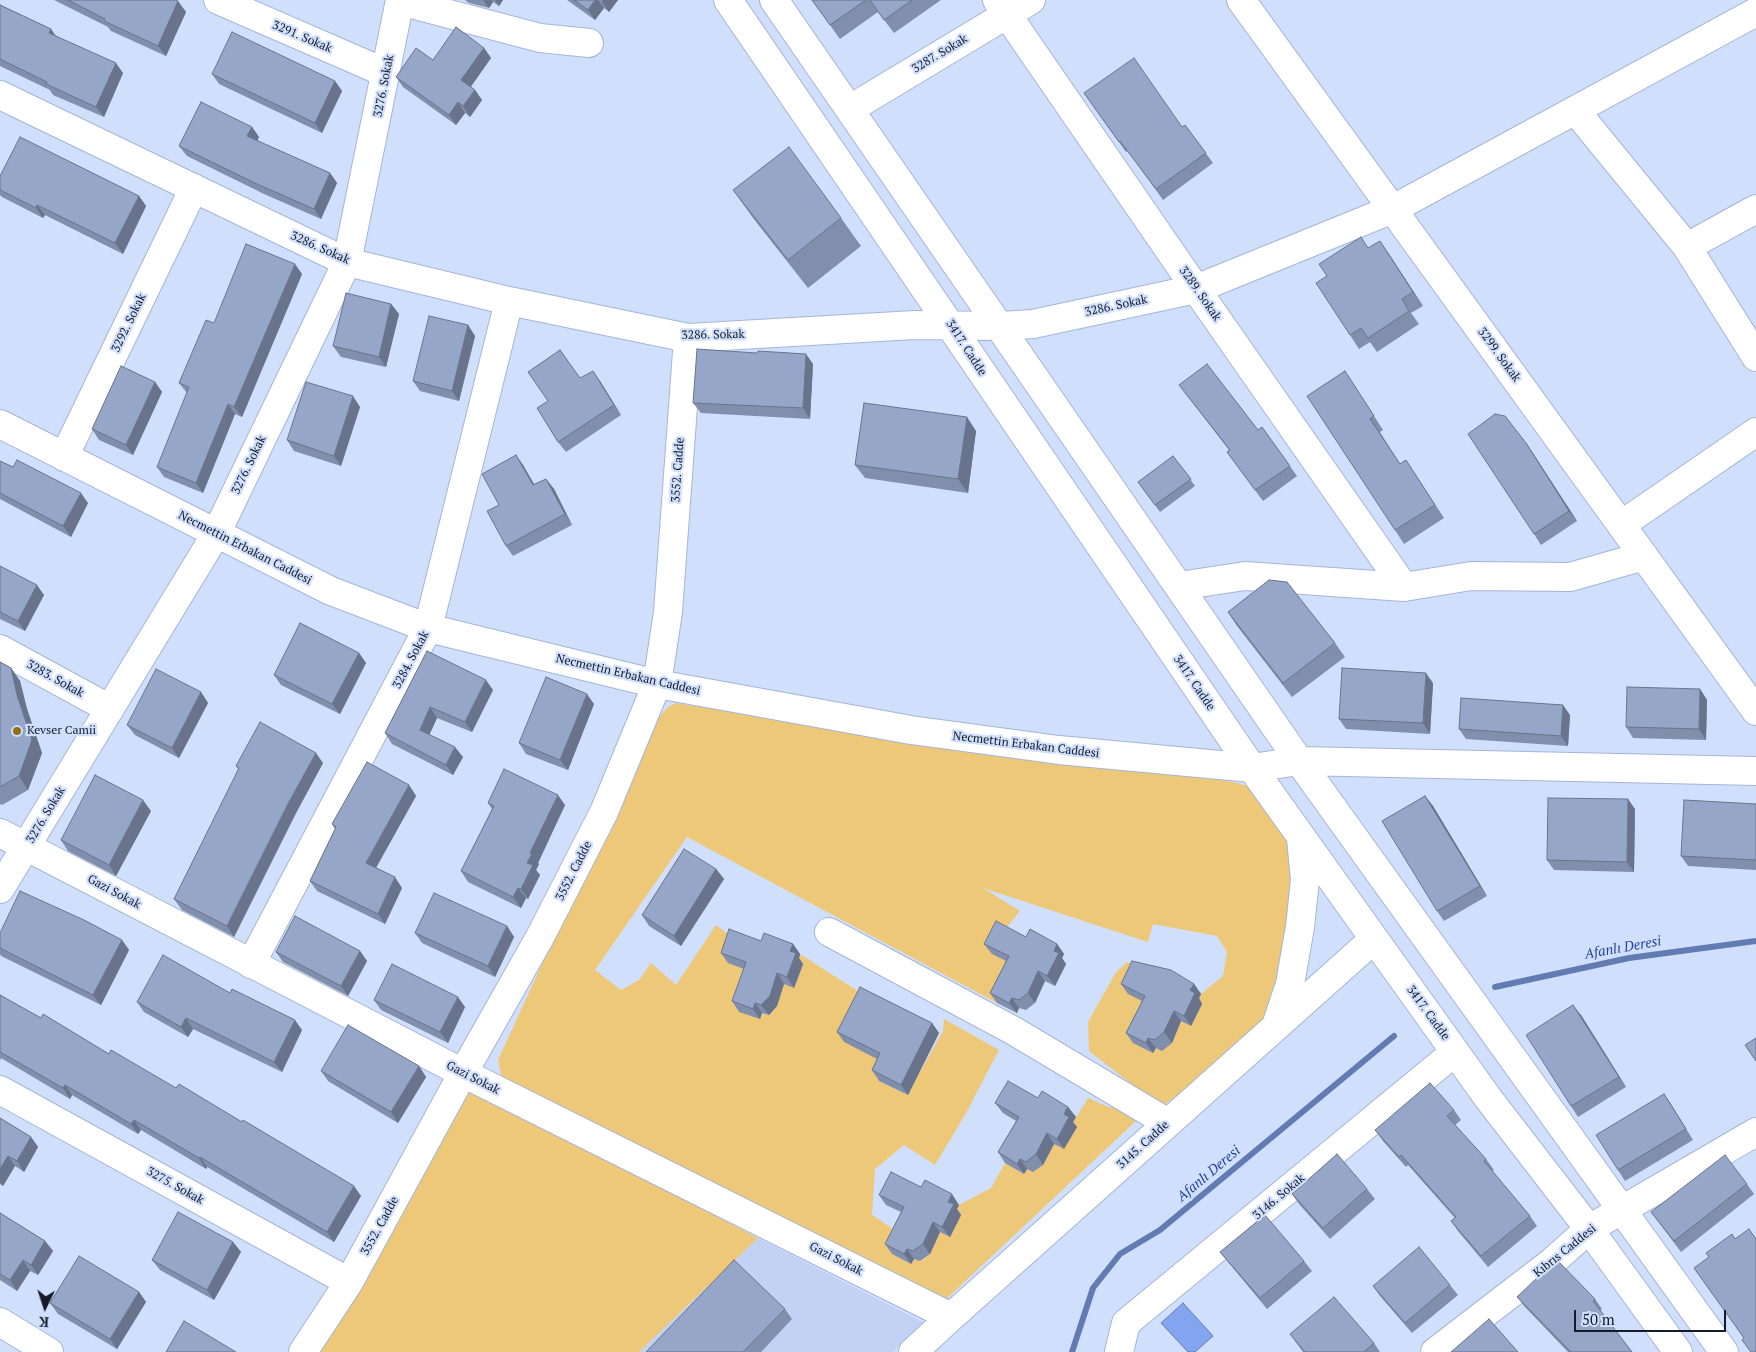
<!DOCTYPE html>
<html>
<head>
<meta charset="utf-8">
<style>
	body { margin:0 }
	#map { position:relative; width:1756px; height:1352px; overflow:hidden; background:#d0dffc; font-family:"PT Serif",serif }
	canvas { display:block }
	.north { position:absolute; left:20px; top:1282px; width:50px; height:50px; -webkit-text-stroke:4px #d0dffc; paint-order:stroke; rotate:184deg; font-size:14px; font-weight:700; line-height:20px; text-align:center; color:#151b28 }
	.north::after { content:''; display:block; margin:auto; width:18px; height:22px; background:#151b28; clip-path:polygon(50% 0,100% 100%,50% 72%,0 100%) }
	.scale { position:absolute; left:1574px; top:1310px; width:152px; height:22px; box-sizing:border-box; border:2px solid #151b28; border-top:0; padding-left:6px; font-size:15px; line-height:18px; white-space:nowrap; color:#151b28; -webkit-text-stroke:4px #d0dffc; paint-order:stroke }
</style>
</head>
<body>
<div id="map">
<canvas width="1756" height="1352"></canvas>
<div class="north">K</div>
<div class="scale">50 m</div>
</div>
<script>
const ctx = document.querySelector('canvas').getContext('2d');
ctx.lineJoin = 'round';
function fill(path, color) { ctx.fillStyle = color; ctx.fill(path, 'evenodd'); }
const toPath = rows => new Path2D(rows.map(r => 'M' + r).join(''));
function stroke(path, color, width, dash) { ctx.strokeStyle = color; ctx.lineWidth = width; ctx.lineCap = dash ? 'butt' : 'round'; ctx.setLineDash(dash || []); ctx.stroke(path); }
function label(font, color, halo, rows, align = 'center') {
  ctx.font = font + ' "PT Serif",serif'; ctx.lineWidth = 4.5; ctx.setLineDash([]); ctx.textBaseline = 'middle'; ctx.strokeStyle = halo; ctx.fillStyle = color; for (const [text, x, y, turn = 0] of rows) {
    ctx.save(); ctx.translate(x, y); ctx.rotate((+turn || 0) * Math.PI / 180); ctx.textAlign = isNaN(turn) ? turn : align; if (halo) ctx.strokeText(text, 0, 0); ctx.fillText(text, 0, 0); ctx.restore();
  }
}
fill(toPath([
	[758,1238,924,1323,893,1352,639,1352]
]), '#c2d2f5');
fill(toPath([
	[676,703,1026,759,1187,773,1242,784,1265,794,1295,836,1300,881,1274,1013,1198,1080,1161,1107,1089,1051,1088,1022,1116,972,1127,962,1141,965,1152,1006,1153,1053,1167,1026,1197,1001,1201,994,1223,976,1227,952,1217,936,1153,924,1148,942,983,888,1020,911,1003,932,1016,966,997,1003,687,837,595,970,621,990,639,980,651,963,676,985,716,925,736,940,753,972,760,1019,762,1013,769,1015,777,1006,770,990,797,962,800,954,867,997,887,1064,879,1081,907,1095,943,1031,944,1019,999,1050,965,1115,935,1165,904,1145,875,1169,872,1215,902,1235,892,1254,911,1264,914,1259,921,1261,930,1254,926,1237,956,1212,959,1205,991,1188,1005,1163,1024,1174,1027,1169,1033,1172,1040,1148,1072,1124,1088,1098,1111,1108,1119,1099,1137,1120,942,1303,502,1079,498,1060,651,726,668,707],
	[471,1088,758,1238,639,1352,316,1352]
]), '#eec879');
const water = toPath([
	[1183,1303,1213,1336,1195,1352,1188,1352,1161,1323,1183,1303]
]);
fill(water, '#83a5ef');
stroke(water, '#627cb3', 1);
stroke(toPath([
	[1495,987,1629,958,1756,941],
	[1072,1352,1093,1288,1120,1254,1160,1230,1394,1036]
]), '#627cb3', 6);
const minor = toPath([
	[218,0,386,73],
	[728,0,1252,768,1488,1098,1589,1229,1678,1352],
	[774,0,1299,761,1724,1352],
	[997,0,1196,289,1404,587],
	[1241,0,1756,711],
	[400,1,540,38,589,43],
	[0,95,347,262,509,301,688,338,915,325,1000,326,1033,324,1196,289,1393,209,1756,12],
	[850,109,1031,0],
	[1575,110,1687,247,1756,357],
	[1687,247,1756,209],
	[0,424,331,591,428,628,657,684,911,730,1059,750,1252,768,1299,761,1756,771],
	[64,457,194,188],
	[1621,525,1756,432],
	[1179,586,1245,576,1404,587,1471,576,1570,577,1644,556],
	[0,649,110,709],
	[0,833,463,1073,951,1317],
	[0,889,216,534,347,262,400,0],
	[829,932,1014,1031,1168,1123],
	[251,964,428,628,509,301],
	[1276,1026,1290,984,1300,927,1305,880,1301,838],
	[0,1090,349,1282],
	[303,1352,349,1282,463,1073,540,937,604,812,657,684,668,612,688,338],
	[913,1352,951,1317,1374,939],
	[1119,1352,1126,1323,1455,1052],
	[1435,1352,1552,1262,1589,1229,1756,1132]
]);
const major = toPath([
	[0,1322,49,1352]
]);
stroke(minor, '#a4b5d8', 30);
stroke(major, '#a4b5d8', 30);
stroke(minor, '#fff', 28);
stroke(major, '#fff', 28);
fill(toPath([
	[54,0,176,0,186,12,166,56,111,31,108,27],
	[465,0,503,0,499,6,493,2,489,8,469,3],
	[567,0,618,0,609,12,604,8,595,20],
	[812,0,941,0,894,33,878,12,840,39],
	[0,5,51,29,55,35,123,73,104,117,53,95,50,90,0,66],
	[484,48,491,58,470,87,475,90,482,100,470,117,465,113,456,125,403,87,396,77,433,60],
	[212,74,335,81,342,91,322,133,219,84],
	[1084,93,1182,127,1185,125,1213,163,1163,200,1128,151,1126,152],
	[252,127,259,137,257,141,330,173,337,183,321,219,264,194,187,156,179,146],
	[0,176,139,196,146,206,123,254,45,215,43,218,2,197,0,195],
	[733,190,841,218,861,246,808,288,753,218],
	[1380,241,1423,306,1411,313,1419,324,1377,352,1370,342,1359,349,1350,335,1369,248],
	[302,274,242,417,235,414,203,493,164,477,157,467,187,393,179,383,214,323],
	[391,304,399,314,386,367,341,357,333,346],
	[468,325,475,336,459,401,420,391,413,381],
	[813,364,810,419,701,413,693,403],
	[580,378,600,381,621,415,566,452,558,442],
	[155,382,162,392,133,455,99,440,92,429],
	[1179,385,1258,430,1262,427,1297,476,1263,501,1227,452,1229,450],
	[1354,385,1383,430,1380,432,1400,464,1406,460,1444,518,1404,544,1395,530],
	[360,407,341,466,294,451,287,440],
	[976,431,968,493,865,478,855,465],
	[1526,443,1577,521,1541,545,1534,534],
	[516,455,523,465,534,484,546,479,554,489,572,525,513,556,506,546,499,505],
	[1173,456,1195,486,1160,512,1138,482],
	[0,461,88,503,71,537,0,499],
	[0,566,44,595,25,631,0,619],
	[1228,612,1335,643,1345,657,1292,697,1237,626],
	[427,651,493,690,472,732,437,718,429,735,463,757,453,775,392,744,385,733],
	[359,653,366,663,340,714,281,685,274,675],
	[0,662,11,668,20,681,27,709,42,753,28,790,2,805,0,804],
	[1433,683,1430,734,1346,729,1339,719],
	[1700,689,1707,700,1706,740,1633,738,1626,727],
	[201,692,208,703,179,758,135,735,127,725],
	[594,704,568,770,526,754,519,743],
	[1570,715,1568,746,1466,739,1459,729],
	[323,763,296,813,234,937,182,910,174,899,239,770,236,766],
	[409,785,416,796,376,868,402,888,385,924,317,891,310,881,335,829,332,824],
	[1425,796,1433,806,1487,896,1444,921,1437,911],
	[488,803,565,805,538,863,539,864,536,870,540,875,528,899,526,898,521,908,468,882,461,871,492,809],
	[1756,804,1756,870,1688,866,1681,856],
	[1635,809,1634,872,1554,870,1547,860],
	[151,811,116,876,68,851,61,840],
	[716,869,724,879,681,946,649,926,642,915],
	[507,926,514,937,495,977,422,943,415,933],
	[0,933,122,940,129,950,101,1005,1,956,0,954],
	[1026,937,1057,944,1064,954,1062,958,1066,964,1055,986,1045,981,1035,1003,1026,1010,1019,1008,1017,1013,997,1003,990,993,1006,961,992,954,984,944],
	[761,941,793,944,800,954,799,958,803,964,794,988,784,984,777,1006,769,1015,762,1013,760,1019,739,1012,732,1001,744,969,728,963,721,953],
	[360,951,367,961,348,996,283,962,276,952],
	[1121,984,1194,984,1201,994,1199,998,1202,1004,1191,1026,1181,1021,1172,1043,1162,1051,1156,1048,1153,1053,1133,1043,1126,1033,1142,1001,1128,994],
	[230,993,302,1030,282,1072,193,1029,188,1037,144,1012,137,1002],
	[0,995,41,1018,109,1054,361,1196,334,1242,207,1167,206,1169,141,1130,138,1134,72,1095,70,1099,1,1058,0,1061],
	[374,1000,465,1007,448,1043,381,1010],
	[1581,1015,1626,1087,1578,1117,1571,1106],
	[932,1023,939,1033,908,1095,879,1081,872,1070,877,1059,844,1042,837,1032],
	[419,1066,426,1077,398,1123,328,1081,321,1071],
	[1664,1094,1693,1140,1625,1181,1618,1170],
	[1038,1098,1068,1107,1076,1117,1073,1122,1077,1127,1064,1149,1054,1144,1043,1165,1033,1172,1027,1169,1024,1174,1005,1163,998,1152,1016,1121,1003,1113,995,1103],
	[1454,1110,1461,1120,1455,1125,1486,1159,1494,1170,1492,1171,1530,1216,1537,1226,1488,1267,1458,1231,1451,1221,1455,1218,1408,1165,1406,1167,1383,1141,1375,1130],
	[0,1118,31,1137,38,1147,24,1172,15,1166,3,1186,0,1184],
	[1747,1184,1754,1194,1681,1252,1651,1212],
	[921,1187,959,1205,957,1209,961,1215,950,1237,940,1232,930,1254,920,1261,914,1259,911,1264,892,1254,885,1244,901,1212,886,1205,879,1195],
	[1367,1189,1375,1199,1330,1239,1299,1204,1292,1194],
	[0,1213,45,1241,53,1251,38,1275,30,1271,17,1291,0,1280],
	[233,1242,241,1252,214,1300,160,1270,152,1260],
	[1220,1252,1304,1261,1312,1271,1267,1309,1228,1262],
	[1450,1285,1458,1295,1412,1333,1380,1296,1373,1286],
	[139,1292,146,1302,117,1349,58,1314,50,1303],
	[1517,1297,1595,1299,1602,1309,1600,1311,1632,1352,1568,1352,1525,1307],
	[785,1309,792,1319,761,1352,646,1352],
	[1290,1334,1374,1343,1380,1352,1303,1352]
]), '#818fac');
fill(toPath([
	[483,0,492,0,493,2,489,8],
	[495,0,503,0,499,6],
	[595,0,598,0,604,8,595,20,588,10],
	[603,0,618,0,609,12,602,2],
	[178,1,186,12,166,56,158,46],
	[51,29,58,40,49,33],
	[484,48,491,58,468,91,461,80],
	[116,63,123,73,104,117,96,107],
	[335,81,342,91,322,133,315,123],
	[475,90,482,100,470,117,463,106],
	[458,102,465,113,456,125,449,115],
	[252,127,259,137,254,147,247,136],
	[330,173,337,183,321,219,314,209],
	[139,196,146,206,123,254,115,243],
	[37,205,45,215,43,218,36,208],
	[1380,241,1389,254,1423,306,1413,292],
	[295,264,302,274,242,417,234,407],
	[391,304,399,314,386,367,379,357],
	[468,325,475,336,459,401,452,391],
	[806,354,813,364,810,419,803,408],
	[593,371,600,381,621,415,614,405],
	[155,382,162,392,133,455,126,445],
	[353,396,360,407,341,466,334,456],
	[228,404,235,414,203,493,196,483],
	[967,417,976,431,968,493,958,479],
	[1526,443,1533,453,1577,521,1569,511],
	[516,455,523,465,540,495,533,485],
	[546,479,554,489,572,525,565,514],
	[81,493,88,503,71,537,63,526],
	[37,585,44,595,25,631,18,621],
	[359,653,366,663,340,714,332,704],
	[11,668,20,681,27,709,42,753,28,790,19,776],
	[1426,673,1433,683,1430,734,1423,723],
	[486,680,493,690,472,732,465,722],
	[1700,689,1707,700,1706,740,1699,729],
	[201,692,208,703,179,758,172,748],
	[587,694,594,704,568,770,560,760],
	[1563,705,1570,715,1568,746,1561,736],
	[430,707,437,718,427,740,420,730],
	[455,747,463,757,453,775,446,765],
	[316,753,323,763,296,813,234,937,227,926,289,802],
	[409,785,416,796,373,873,366,863],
	[558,795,565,805,538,863,539,864,536,870,540,875,528,899,521,889,527,863,530,853],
	[1425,796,1433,806,1487,896,1480,886],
	[1628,799,1635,809,1634,872,1627,862],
	[143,800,151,811,116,876,109,865],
	[716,869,724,879,681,946,674,936],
	[395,877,402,888,385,924,378,914],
	[518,888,526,898,521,908,513,897],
	[507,926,514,937,495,977,488,966],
	[122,940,129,950,101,1005,93,995],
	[793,944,800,954,799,958,803,964,794,988,787,977,790,951],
	[1057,944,1064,954,1062,958,1066,964,1055,986,1047,976,1054,951],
	[360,951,367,961,348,996,341,986],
	[1038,971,1045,981,1035,1003,1028,993],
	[777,973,784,984,777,1006,769,1015,761,1005],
	[1194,984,1201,994,1199,998,1202,1004,1191,1026,1184,1016,1190,990],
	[458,997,465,1007,448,1043,440,1032],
	[1012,998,1019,1008,1017,1013,1009,1003],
	[755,1003,762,1013,760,1019,753,1009],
	[1573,1005,1581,1015,1626,1087,1619,1077],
	[1174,1011,1181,1021,1172,1043,1164,1032],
	[186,1018,193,1029,188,1037,181,1027],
	[295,1020,302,1030,282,1072,274,1062],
	[932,1023,939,1033,908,1095,901,1085],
	[1148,1038,1156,1048,1153,1053,1146,1043],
	[419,1066,426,1077,398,1123,391,1112],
	[65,1085,72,1095,70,1099,63,1088],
	[1664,1094,1671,1104,1693,1140,1686,1129],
	[1068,1107,1076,1117,1073,1122,1077,1127,1064,1149,1057,1139,1064,1114],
	[134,1120,141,1130,138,1134,131,1124],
	[1047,1133,1054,1144,1043,1165,1036,1154],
	[31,1137,38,1147,24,1172,17,1161],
	[8,1156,15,1166,3,1186,0,1182,0,1169],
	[200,1157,207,1167,206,1169,199,1158],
	[1020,1159,1027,1169,1024,1174,1017,1164],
	[354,1186,361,1196,334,1242,327,1232],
	[952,1194,959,1205,957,1209,961,1215,950,1237,942,1227,948,1202],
	[933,1222,940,1232,930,1254,923,1244],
	[45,1241,53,1251,38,1275,31,1265],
	[233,1242,241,1252,214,1300,207,1290],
	[907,1249,914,1259,911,1264,904,1254],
	[23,1260,30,1271,17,1291,10,1280],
	[139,1292,146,1302,117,1349,110,1339]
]), '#69748c');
const building = toPath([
	[68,0,176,0,178,1,158,46,104,21,105,19,68,0],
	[574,0,595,0,588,10,574,0],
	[812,0,866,0,830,25,812,0],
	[870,0,912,0,884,20,870,0],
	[0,5,51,29,49,33,116,63,96,107,46,84,47,82,0,59,0,5],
	[456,27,484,48,461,80,475,90,463,106,458,102,449,115,396,77,416,48,433,60,456,27],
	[232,32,335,81,315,123,212,74,232,32],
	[1134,58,1182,127,1185,125,1206,153,1156,189,1120,141,1119,142,1084,93,1134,58],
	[201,102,252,127,247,136,330,173,314,209,257,184,179,146,201,102],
	[20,137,139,196,115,243,37,205,36,208,0,190,0,176,20,137],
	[789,147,841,218,788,260,733,190,789,147],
	[1361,237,1368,248,1380,241,1413,292,1402,299,1409,311,1368,338,1361,328,1350,335,1316,283,1327,276,1319,264,1361,237],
	[246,244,295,264,234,407,228,404,196,483,157,467,189,387,179,383,206,320,214,323,246,244],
	[346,293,391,304,379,357,333,346,346,293],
	[429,316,468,325,452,391,413,381,429,316],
	[697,349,757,353,758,351,806,354,803,408,693,403,697,349],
	[560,350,580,378,593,371,614,405,558,442,537,408,548,401,528,372,560,350],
	[1207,364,1258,430,1262,427,1290,466,1255,490,1227,452,1230,450,1179,385,1207,364],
	[121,366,155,382,126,445,92,429,121,366],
	[1345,371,1374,416,1370,419,1400,464,1406,460,1435,505,1395,530,1307,396,1345,371],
	[306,382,353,396,334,456,287,440,306,382],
	[864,403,967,417,958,479,855,465,864,403],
	[1495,414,1505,416,1526,443,1569,511,1534,534,1468,434,1495,414],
	[516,455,533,485,546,479,565,514,506,546,487,511,499,505,482,474,516,455],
	[1173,456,1191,479,1155,505,1138,482,1173,456],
	[17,460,81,493,63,526,0,493,0,461,13,467,17,460],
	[0,566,37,585,18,621,0,612,0,566],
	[1269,580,1287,582,1335,643,1283,683,1228,612,1269,580],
	[300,623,359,653,332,704,274,675,300,623],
	[427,651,486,680,465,722,430,707,420,730,455,747,446,765,385,733,427,651],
	[0,662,11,668,17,695,32,740,19,776,0,787,0,662],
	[1342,668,1426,673,1423,723,1339,719,1342,668],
	[156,669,201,692,172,748,127,725,156,669],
	[546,677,587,694,560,760,519,743,546,677],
	[1627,687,1700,689,1699,729,1626,727,1627,687],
	[1461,698,1563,705,1561,736,1459,729,1461,698],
	[260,722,316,753,289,802,227,926,174,899,239,768,236,766,260,722],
	[367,762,409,785,366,863,395,877,378,914,310,881,336,827,332,824,367,762],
	[504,769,558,795,530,853,532,854,527,863,533,865,521,889,518,888,513,897,461,871,494,806,488,803,504,769],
	[95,775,143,800,109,865,61,840,95,775],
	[1425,796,1480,886,1437,911,1382,821,1425,796],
	[1548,798,1628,799,1627,862,1547,860,1548,798],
	[1684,800,1756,804,1756,860,1681,856,1684,800],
	[684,849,716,869,674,936,642,915,684,849],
	[20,891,84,920,122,940,93,995,0,948,0,933,20,891],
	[434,893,507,926,488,966,415,933,434,893],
	[295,916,360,951,341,986,276,952,295,916],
	[996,921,1026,937,1030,929,1057,944,1054,951,1059,953,1047,976,1038,971,1028,993,1019,1000,1012,998,1009,1003,990,993,1009,956,984,944,996,921],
	[729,929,761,941,764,933,793,944,790,951,796,953,787,977,777,973,770,996,761,1005,755,1003,753,1009,732,1001,746,962,721,953,729,929],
	[163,955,230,993,232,989,295,1020,274,1062,186,1018,181,1027,137,1002,163,955],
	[1132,961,1171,970,1194,984,1190,990,1195,993,1184,1016,1174,1011,1164,1032,1155,1040,1148,1038,1146,1043,1126,1033,1145,996,1121,984,1132,961],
	[392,964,458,997,440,1032,374,1000,392,964],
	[860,987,932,1023,901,1085,872,1070,880,1053,837,1032,860,987],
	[0,995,41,1018,43,1014,109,1054,111,1050,176,1088,179,1084,242,1122,243,1120,354,1186,327,1232,200,1157,199,1158,134,1120,131,1124,65,1085,63,1088,0,1052,0,995],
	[1573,1005,1619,1077,1571,1106,1526,1035,1573,1005],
	[348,1025,419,1066,391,1112,321,1071,348,1025],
	[1756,1038,1756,1061,1745,1045,1756,1038],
	[1008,1081,1038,1098,1042,1091,1068,1107,1064,1114,1069,1117,1057,1139,1047,1133,1036,1154,1026,1162,1020,1159,1017,1164,998,1152,1019,1117,995,1103,1008,1081],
	[1430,1083,1454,1110,1447,1116,1486,1159,1484,1161,1530,1216,1481,1256,1451,1221,1456,1217,1401,1155,1399,1157,1375,1130,1430,1083],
	[1664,1094,1686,1129,1618,1170,1596,1135,1664,1094],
	[0,1118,31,1137,17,1161,8,1156,0,1169,0,1118],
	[1337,1154,1367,1189,1323,1228,1292,1194,1337,1154],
	[1725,1155,1747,1184,1674,1241,1651,1212,1725,1155],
	[891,1172,921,1187,925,1180,952,1194,948,1202,954,1204,942,1227,933,1222,923,1244,913,1251,907,1249,904,1254,885,1244,904,1207,879,1195,891,1172],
	[178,1212,233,1242,207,1290,152,1260,178,1212],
	[0,1213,45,1241,31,1265,23,1260,10,1280,0,1274,0,1213],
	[1265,1215,1304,1261,1260,1298,1220,1252,1265,1215],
	[1749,1229,1756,1239,1756,1352,1751,1352,1742,1340,1744,1338,1694,1268,1709,1257,1706,1253,1732,1234,1735,1239,1749,1229],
	[1419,1247,1450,1285,1405,1323,1373,1286,1419,1247],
	[79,1256,139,1292,110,1339,50,1303,79,1256],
	[734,1260,785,1309,743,1352,646,1352,734,1260],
	[1558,1261,1595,1299,1593,1301,1632,1352,1571,1352,1517,1297,1540,1275,1558,1261],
	[1334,1297,1374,1343,1364,1352,1305,1352,1290,1334,1334,1297],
	[1489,1319,1518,1352,1451,1352,1489,1319],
	[184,1321,236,1352,166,1352,184,1321]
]);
fill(building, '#96a6c8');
stroke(building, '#69748c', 1);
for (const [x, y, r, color] of [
	[17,731,5,"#926f16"]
]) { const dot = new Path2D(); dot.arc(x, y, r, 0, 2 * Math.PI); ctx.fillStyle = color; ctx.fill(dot); stroke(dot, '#d0dffc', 2); }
label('12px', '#151b28', '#d0dffc', [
	["3291. Sokak",302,37,23],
	["3287. Sokak",940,54,-31],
	["3276. Sokak",384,86,-79],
	["3286. Sokak",320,248,24],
	["3289. Sokak",1200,294,55],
	["3286. Sokak",1116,306,-12],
	["3292. Sokak",129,323,-64],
	["3286. Sokak",713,335,-1],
	["3417. Cadde",966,348,57],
	["3299. Sokak",1499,355,54],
	["3276. Sokak",249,465,-64],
	["3552. Cadde",678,470,-86],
	["Necmettin Erbakan Caddesi",245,548,27],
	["3284. Sokak",411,660,-62],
	["Necmettin Erbakan Caddesi",628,675,13],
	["3283. Sokak",55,679,29],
	["3417. Cadde",1194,683,56],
	["Necmettin Erbakan Caddesi",1026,745,7],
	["3276. Sokak",46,815,-59],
	["3552. Cadde",574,871,-63],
	["Gazi Sokak",114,892,28],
	["3417. Cadde",1428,1013,54],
	["Gazi Sokak",473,1078,27],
	["3145. Cadde",1143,1145,-42],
	["3275. Sokak",175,1186,29],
	["3146. Sokak",1279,1197,-40],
	["3552. Cadde",380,1226,-61],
	["Kıbrıs Caddesi",1565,1251,-39],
	["Gazi Sokak",836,1259,27]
]);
label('12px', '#151b28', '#d0dffc', [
	["Kevser Camii",27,731]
], 'left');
label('italic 14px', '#244499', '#d0dffc', [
	["Afanlı Deresi",1623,948,-10],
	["Afanlı Deresi",1209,1174,-40]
]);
</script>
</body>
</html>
